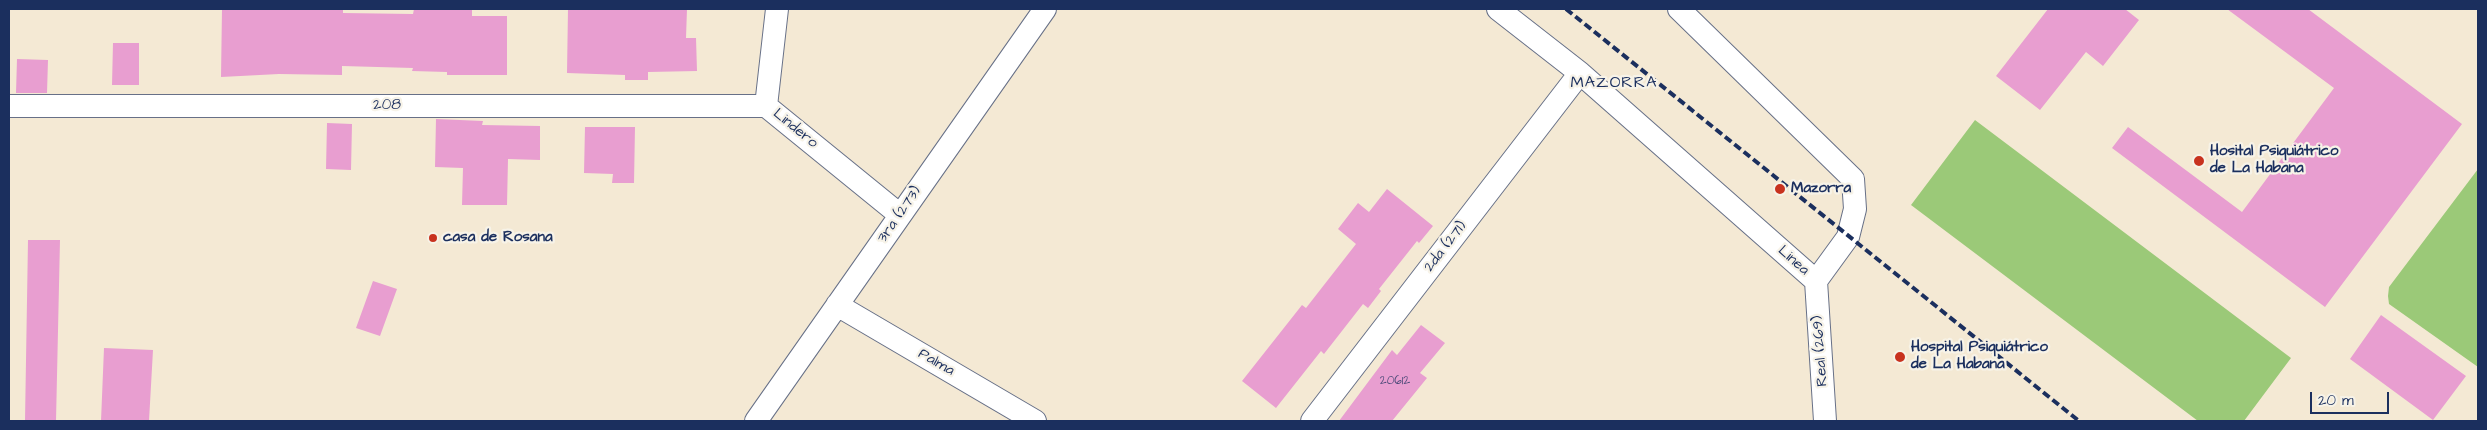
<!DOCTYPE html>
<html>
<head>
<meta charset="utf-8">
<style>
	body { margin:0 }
	#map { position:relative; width:2487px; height:430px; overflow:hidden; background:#f4e9d4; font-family:"Architects Daughter",sans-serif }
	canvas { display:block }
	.frame { position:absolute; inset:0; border:10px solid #1b2f5e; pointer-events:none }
	.scale { position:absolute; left:2310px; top:392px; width:79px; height:22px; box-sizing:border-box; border:2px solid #1b2f5e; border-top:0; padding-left:6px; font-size:15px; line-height:18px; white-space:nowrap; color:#1b2f5e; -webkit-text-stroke:4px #f7f3e8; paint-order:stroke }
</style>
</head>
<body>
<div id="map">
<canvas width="2487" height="430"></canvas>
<div class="frame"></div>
<div class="scale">20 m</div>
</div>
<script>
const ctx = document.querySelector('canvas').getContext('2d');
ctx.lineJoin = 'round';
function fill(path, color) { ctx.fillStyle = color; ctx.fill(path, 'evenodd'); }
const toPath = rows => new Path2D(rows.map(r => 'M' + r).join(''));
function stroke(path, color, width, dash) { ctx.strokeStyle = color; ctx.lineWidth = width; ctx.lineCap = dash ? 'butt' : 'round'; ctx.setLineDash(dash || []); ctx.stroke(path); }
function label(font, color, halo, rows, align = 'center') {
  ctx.font = font + ' "Architects Daughter",sans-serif'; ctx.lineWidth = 4.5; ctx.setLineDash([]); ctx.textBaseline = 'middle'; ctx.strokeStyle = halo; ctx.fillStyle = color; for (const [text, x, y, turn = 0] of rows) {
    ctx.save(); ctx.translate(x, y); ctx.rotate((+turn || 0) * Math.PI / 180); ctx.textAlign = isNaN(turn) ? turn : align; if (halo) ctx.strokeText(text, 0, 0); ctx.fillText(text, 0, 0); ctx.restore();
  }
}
fill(toPath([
	[1975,120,2291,358,2244,421,2198,421,1911,205],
	[2478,169,2478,367,2389,304,2388,296,2389,287]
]), '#9bc978');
fill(toPath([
	[222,9,343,9,343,13,413,14,414,9,472,9,472,16,507,16,507,75,447,75,447,72,412,71,413,68,342,66,342,75,279,74,221,77],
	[568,9,687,9,686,38,696,38,697,71,648,72,648,80,625,80,625,75,567,73],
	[2048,9,2125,9,2139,20,2103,66,2086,52,2040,110,1996,76],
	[2227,9,2308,9,2462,124,2325,307,2112,148,2128,127,2242,212,2334,88],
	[113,43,139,43,139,85,112,85],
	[17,59,48,60,47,93,16,93],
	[436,119,483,121,482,125,540,126,540,160,508,159,507,205,462,205,463,168,435,167],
	[327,123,352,124,351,170,326,169],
	[585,127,635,127,634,183,612,183,613,174,584,173],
	[1387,189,1433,226,1419,243,1417,241,1379,289,1381,291,1368,308,1363,304,1324,354,1321,351,1276,408,1242,381,1302,305,1306,308,1356,244,1338,229,1358,203,1369,212],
	[28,240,60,240,56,421,25,421],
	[373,281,397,289,380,336,356,328],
	[2381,315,2466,376,2433,420,2350,359],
	[1421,325,1445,343,1420,373,1427,378,1392,421,1339,421,1392,350,1397,355],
	[104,348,153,350,149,421,101,421]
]), '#e89ed0');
const minor = toPath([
	[777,9,766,106,900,215],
	[1498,9,1580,73,1816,281],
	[1679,9,1853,179,1855,209,1848,237,1816,281],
	[9,106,766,106],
	[1816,281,1825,421],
	[837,305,1035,421],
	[756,421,1045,9],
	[1312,421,1580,73]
]);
stroke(minor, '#677087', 24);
stroke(minor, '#fff', 22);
stroke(toPath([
	[1566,9,2079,421]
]), '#1b2f5e', 4, [8, 4]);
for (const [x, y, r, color] of [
	[2199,161,6,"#c8321e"],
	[1780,189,6,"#c8321e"],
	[433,238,5,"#c8321e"],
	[1900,357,6,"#c8321e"]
]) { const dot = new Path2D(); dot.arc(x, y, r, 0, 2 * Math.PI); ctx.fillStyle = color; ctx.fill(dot); stroke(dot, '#f7f3e8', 2); }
label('12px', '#4e4b7a', null, [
	["20612",1395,381]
]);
label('15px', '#1b2f5e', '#f7f3e8', [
	["208",387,106],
	["Lindero",795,129,39],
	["3ra (273)",900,215,-55],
	["2da (271)",1446,247,-52],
	["Linea",1793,261,41],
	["Real (269)",1821,351,-94],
	["Palma",936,363,30]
]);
label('bold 15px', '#1b2f5e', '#f7f3e8', [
	["Hosital Psiquiátrico",2210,152],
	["de La Habana",2210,169],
	["Mazorra",1791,189],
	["casa de Rosana",443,238],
	["Hospital Psiquiátrico",1911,348],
	["de La Habana",1911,365]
], 'left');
ctx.letterSpacing = '1px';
label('16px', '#1b2f5e', '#f7f3e8', [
	["MAZORRA",1614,84]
]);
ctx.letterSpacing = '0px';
</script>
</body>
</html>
